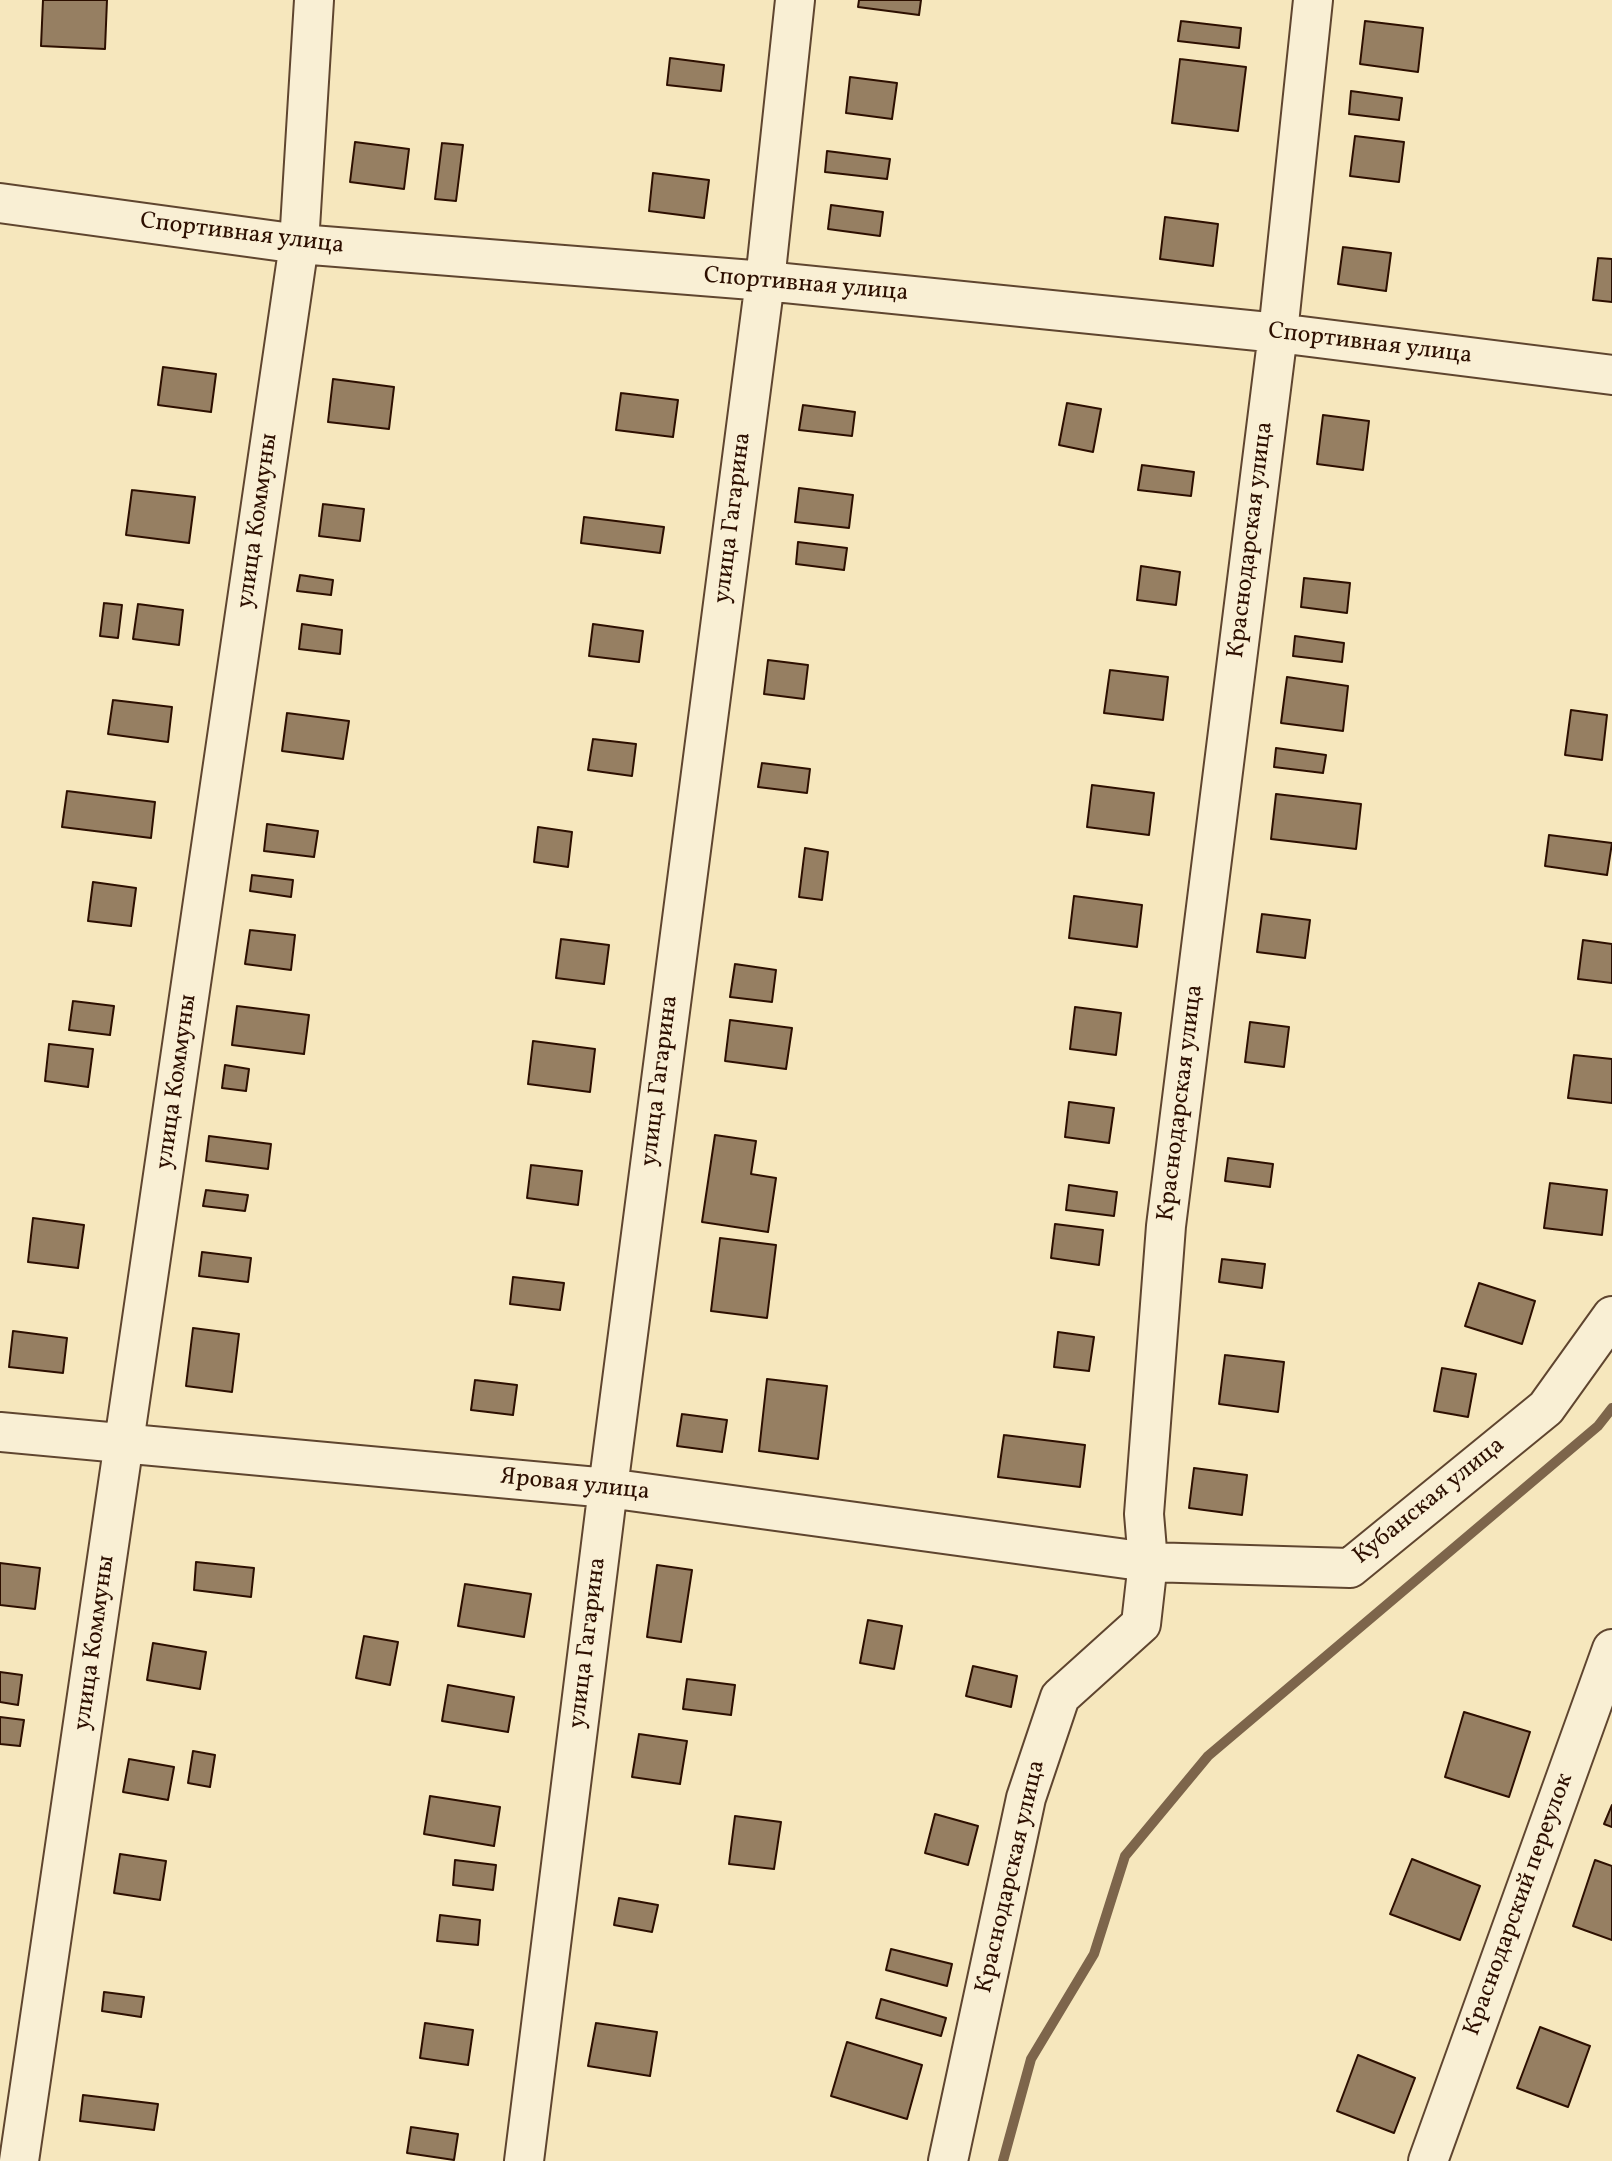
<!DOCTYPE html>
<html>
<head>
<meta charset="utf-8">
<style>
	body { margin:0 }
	canvas { display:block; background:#f6e7bd }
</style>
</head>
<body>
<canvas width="1612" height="2161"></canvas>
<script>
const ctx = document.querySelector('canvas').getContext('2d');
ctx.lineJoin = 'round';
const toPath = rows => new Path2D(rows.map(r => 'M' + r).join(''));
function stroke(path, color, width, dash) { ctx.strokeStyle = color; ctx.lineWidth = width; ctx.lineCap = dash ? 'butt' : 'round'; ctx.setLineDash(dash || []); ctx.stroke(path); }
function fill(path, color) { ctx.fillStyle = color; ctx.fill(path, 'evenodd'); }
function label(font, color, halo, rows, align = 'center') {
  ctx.font = font + ' Vollkorn,serif'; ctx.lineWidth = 7; ctx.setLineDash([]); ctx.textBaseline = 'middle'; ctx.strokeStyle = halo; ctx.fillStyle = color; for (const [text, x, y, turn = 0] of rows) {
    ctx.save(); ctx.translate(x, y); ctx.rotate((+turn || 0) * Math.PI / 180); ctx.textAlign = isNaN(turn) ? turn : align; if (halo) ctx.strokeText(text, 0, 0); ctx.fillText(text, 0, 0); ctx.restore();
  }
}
stroke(toPath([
	[1003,2161,1031,2059,1094,1954,1125,1856,1208,1756,1598,1426,1612,1408]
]), '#7d654b', 10);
const building = toPath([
	[43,0,107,0,105,49,41,46,43,0],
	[859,0,921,0,919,15,858,7,859,0],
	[1181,21,1241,28,1239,48,1178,41,1181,21],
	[1365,21,1423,28,1418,72,1360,64,1365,21],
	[670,58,724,65,721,91,667,85,670,58],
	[1180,59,1246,67,1238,131,1172,123,1180,59],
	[850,77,897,83,892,119,846,113,850,77],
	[1351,91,1402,98,1399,120,1349,114,1351,91],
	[1355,136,1404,142,1399,182,1350,176,1355,136],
	[355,142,409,149,404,189,350,182,355,142],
	[442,143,463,145,456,201,435,199,442,143],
	[827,151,890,159,887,179,825,172,827,151],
	[653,173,709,180,704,218,649,211,653,173],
	[831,205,883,212,880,236,828,229,831,205],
	[1165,217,1218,224,1213,266,1160,259,1165,217],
	[1343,247,1391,253,1386,291,1338,284,1343,247],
	[1598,258,1612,259,1612,302,1593,300,1598,258],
	[163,367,216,374,211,412,158,405,163,367],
	[333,379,394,387,389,429,328,422,333,379],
	[621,393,678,400,673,437,616,430,621,393],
	[1067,403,1101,409,1093,452,1059,445,1067,403],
	[803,405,855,412,852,436,799,430,803,405],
	[1323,415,1369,421,1363,470,1317,464,1323,415],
	[1142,465,1194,472,1191,496,1138,490,1142,465],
	[799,488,853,495,849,528,795,522,799,488],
	[132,490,195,497,189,543,126,535,132,490],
	[323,504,364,509,360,541,319,536,323,504],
	[584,517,664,527,660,553,581,543,584,517],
	[798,542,847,548,844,570,796,564,798,542],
	[1141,566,1180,572,1176,605,1137,600,1141,566],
	[300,575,333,580,331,595,297,591,300,575],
	[1304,578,1350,583,1347,613,1301,607,1304,578],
	[104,603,122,605,118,638,100,636,104,603],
	[138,604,183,610,179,645,133,639,138,604],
	[302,624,342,630,340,654,299,649,302,624],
	[593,624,643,631,639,662,589,656,593,624],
	[1295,636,1344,643,1342,662,1293,656,1295,636],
	[768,660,808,665,804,699,764,694,768,660],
	[1110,670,1168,677,1163,720,1104,713,1110,670],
	[1287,677,1348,686,1343,731,1281,723,1287,677],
	[113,700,172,707,168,742,108,734,113,700],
	[1571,710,1607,715,1602,760,1565,755,1571,710],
	[287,713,349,721,343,759,282,751,287,713],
	[593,739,636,744,632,776,588,770,593,739],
	[1276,748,1326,755,1323,773,1274,767,1276,748],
	[762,763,810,769,807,793,758,787,762,763],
	[1092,785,1154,793,1149,835,1087,827,1092,785],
	[67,791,155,802,151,838,62,827,67,791],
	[1276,794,1361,804,1356,849,1271,839,1276,794],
	[267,824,318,831,314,857,264,851,267,824],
	[538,827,572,832,568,867,534,862,538,827],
	[1549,835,1612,843,1607,875,1545,866,1549,835],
	[805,848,828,852,822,900,799,897,805,848],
	[252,875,293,880,291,897,250,891,252,875],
	[93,882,136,888,131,926,88,921,93,882],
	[1074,896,1142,905,1137,947,1069,938,1074,896],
	[1262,914,1310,920,1305,958,1257,952,1262,914],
	[250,930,295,935,291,970,245,964,250,930],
	[561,939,609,945,604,984,556,978,561,939],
	[1583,940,1612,944,1612,983,1578,979,1583,940],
	[735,964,776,970,772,1002,730,997,735,964],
	[73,1001,114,1006,110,1035,69,1030,73,1001],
	[237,1006,309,1015,304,1054,232,1045,237,1006],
	[1075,1007,1121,1013,1116,1055,1070,1049,1075,1007],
	[730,1020,792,1028,786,1069,725,1061,730,1020],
	[1250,1022,1289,1027,1284,1067,1245,1062,1250,1022],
	[533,1041,595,1049,590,1092,528,1084,533,1041],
	[49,1044,93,1049,88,1087,45,1081,49,1044],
	[1574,1055,1612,1059,1612,1103,1568,1098,1574,1055],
	[225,1065,249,1069,246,1091,222,1088,225,1065],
	[1069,1102,1114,1108,1109,1143,1065,1137,1069,1102],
	[715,1135,756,1141,751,1174,776,1178,768,1232,702,1222,715,1135],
	[209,1136,271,1144,268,1169,206,1161,209,1136],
	[1228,1158,1273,1164,1270,1187,1225,1181,1228,1158],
	[531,1165,582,1171,578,1205,527,1198,531,1165],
	[1550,1183,1607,1190,1602,1235,1544,1228,1550,1183],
	[1069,1185,1117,1192,1114,1216,1066,1210,1069,1185],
	[206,1190,248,1195,245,1211,203,1206,206,1190],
	[33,1218,84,1225,78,1268,28,1262,33,1218],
	[1055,1224,1103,1230,1099,1265,1051,1258,1055,1224],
	[720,1238,776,1245,767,1318,711,1311,720,1238],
	[202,1252,251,1258,248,1282,199,1276,202,1252],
	[1222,1259,1265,1264,1262,1288,1219,1282,1222,1259],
	[513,1277,564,1283,560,1310,510,1304,513,1277],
	[1479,1283,1535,1301,1522,1344,1465,1326,1479,1283],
	[193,1328,239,1334,232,1392,186,1386,193,1328],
	[13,1331,67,1338,63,1373,9,1367,13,1331],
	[1058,1332,1094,1337,1089,1371,1054,1367,1058,1332],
	[1225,1355,1284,1362,1278,1412,1219,1404,1225,1355],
	[1442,1368,1476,1374,1468,1417,1434,1411,1442,1368],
	[767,1379,827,1386,818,1459,759,1451,767,1379],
	[475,1380,517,1385,513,1415,471,1410,475,1380],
	[682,1414,727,1420,722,1452,677,1446,682,1414],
	[1004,1435,1085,1445,1080,1487,998,1477,1004,1435],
	[1194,1468,1247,1475,1242,1515,1189,1508,1194,1468],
	[196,1562,254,1568,251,1597,194,1590,196,1562],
	[0,1563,40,1568,35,1609,0,1605,0,1563],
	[657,1565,692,1570,681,1642,647,1637,657,1565],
	[465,1584,531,1594,524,1637,458,1626,465,1584],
	[868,1620,902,1626,894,1669,860,1663,868,1620],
	[364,1636,398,1642,390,1685,356,1678,364,1636],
	[153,1643,206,1652,200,1689,147,1680,153,1643],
	[973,1666,1017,1676,1011,1707,966,1696,973,1666],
	[0,1672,22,1675,18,1705,0,1702,0,1672],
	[687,1679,735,1685,731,1715,683,1709,687,1679],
	[448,1685,514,1697,508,1732,442,1721,448,1685],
	[1464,1712,1530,1732,1509,1797,1445,1777,1464,1712],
	[0,1717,24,1720,20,1746,0,1744,0,1717],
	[639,1734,687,1741,680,1784,632,1777,639,1734],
	[193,1751,215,1755,210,1787,188,1783,193,1751],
	[129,1759,174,1767,168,1800,123,1792,129,1759],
	[430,1796,500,1807,494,1846,424,1834,430,1796],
	[1612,1805,1612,1827,1604,1824,1612,1805],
	[935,1814,978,1826,968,1865,925,1853,935,1814],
	[735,1816,781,1822,774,1869,729,1864,735,1816],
	[120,1854,166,1861,160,1900,114,1893,120,1854],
	[1412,1859,1480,1886,1460,1940,1390,1914,1412,1859],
	[455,1860,496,1865,493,1890,453,1885,455,1860],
	[1595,1860,1612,1866,1612,1940,1573,1926,1595,1860],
	[619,1898,658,1905,652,1932,614,1925,619,1898],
	[440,1915,480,1920,478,1945,437,1941,440,1915],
	[891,1949,952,1964,947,1986,886,1970,891,1949],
	[104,1992,144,1997,141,2017,102,2011,104,1992],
	[881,1999,946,2018,941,2036,876,2018,881,1999],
	[425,2023,473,2030,468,2065,420,2058,425,2023],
	[596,2023,657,2032,650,2076,588,2066,596,2023],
	[1540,2027,1590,2046,1568,2107,1517,2088,1540,2027],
	[847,2042,922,2065,907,2119,831,2096,847,2042],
	[1358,2055,1415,2078,1394,2133,1337,2111,1358,2055],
	[83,2095,158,2104,154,2130,80,2121,83,2095],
	[411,2127,458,2134,454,2160,407,2153,411,2127]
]);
fill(building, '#967f62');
stroke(building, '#2d0f00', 2);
const minor = toPath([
	[0,203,299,244,765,281,1278,333,1612,375],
	[0,1432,608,1488,1148,1562,1350,1568,1546,1408,1612,1316],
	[19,2161,299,244,314,0],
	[524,2161,608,1488,765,281,795,0],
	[948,2161,1026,1798,1060,1697,1141,1624,1148,1562,1144,1514,1166,1226,1278,333,1313,0],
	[1428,2161,1612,1649]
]);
stroke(minor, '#5f452f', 42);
stroke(minor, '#f9efd4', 38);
label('24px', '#2d0f00', '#f9efd4', [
	["Спортивная улица",242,235,7],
	["Спортивная улица",806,286,5],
	["Спортивная улица",1370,345,7],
	["улица Гагарина",734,518,-83],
	["улица Коммуны",259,521,-82],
	["Краснодарская улица",1252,540,-83],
	["улица Гагарина",661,1081,-83],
	["улица Коммуны",178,1082,-82],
	["Краснодарская улица",1182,1103,-83],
	["Яровая улица",575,1486,6],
	["Кубанская улица",1430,1502,-39],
	["улица Коммуны",96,1643,-82],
	["улица Гагарина",589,1643,-83],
	["Краснодарская улица",1012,1877,-77],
	["Краснодарский переулок",1520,1905,-70]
]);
</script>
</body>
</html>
